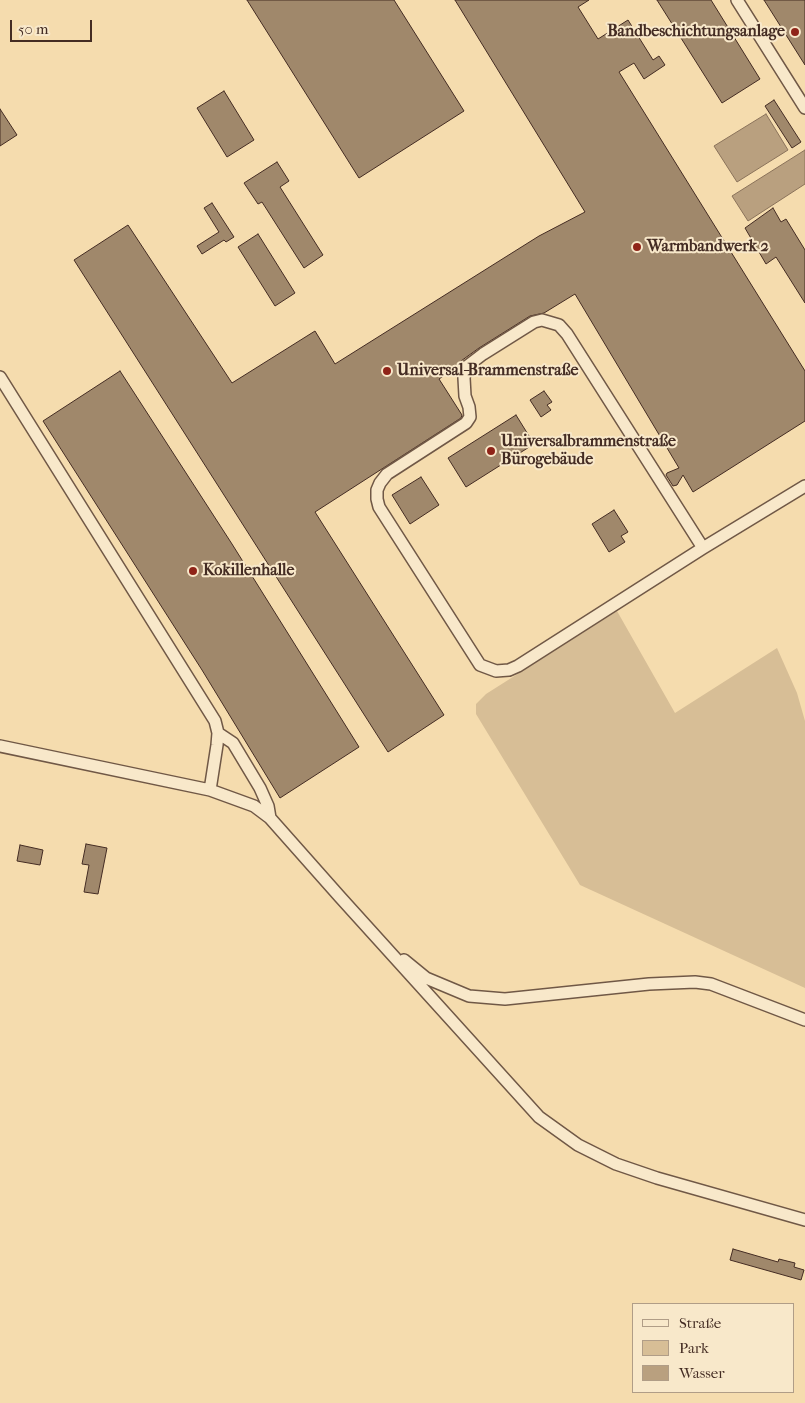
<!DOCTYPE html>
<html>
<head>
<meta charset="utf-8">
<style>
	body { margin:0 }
	#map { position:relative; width:805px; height:1403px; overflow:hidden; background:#f5dcae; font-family:"IM FELL French Canon",serif }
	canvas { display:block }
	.legend { position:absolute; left:632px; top:1303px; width:162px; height:90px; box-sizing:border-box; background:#f8e8ca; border:1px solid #b09d87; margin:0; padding:6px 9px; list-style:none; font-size:15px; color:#442c23 }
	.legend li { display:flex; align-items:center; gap:10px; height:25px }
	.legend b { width:25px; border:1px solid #b09d87 }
	.scale { position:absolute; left:10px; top:20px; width:82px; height:22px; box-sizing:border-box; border:2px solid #442c23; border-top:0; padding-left:6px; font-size:15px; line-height:18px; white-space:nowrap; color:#442c23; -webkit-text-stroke:4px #f8e8ca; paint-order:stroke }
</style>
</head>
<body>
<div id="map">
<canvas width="805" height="1403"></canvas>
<ul class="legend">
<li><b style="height:6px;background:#f8e8ca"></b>Straße</li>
<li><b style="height:14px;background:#d7be96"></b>Park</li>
<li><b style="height:14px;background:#b9a07f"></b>Wasser</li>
</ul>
<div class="scale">50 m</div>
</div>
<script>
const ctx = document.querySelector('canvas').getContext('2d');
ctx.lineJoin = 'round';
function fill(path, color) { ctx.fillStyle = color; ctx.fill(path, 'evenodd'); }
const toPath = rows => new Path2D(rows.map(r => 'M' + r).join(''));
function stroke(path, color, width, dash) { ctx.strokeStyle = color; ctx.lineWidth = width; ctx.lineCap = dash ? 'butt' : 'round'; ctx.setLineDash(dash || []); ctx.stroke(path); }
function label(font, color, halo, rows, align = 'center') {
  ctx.font = font + ' "IM FELL French Canon",serif'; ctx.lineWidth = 4; ctx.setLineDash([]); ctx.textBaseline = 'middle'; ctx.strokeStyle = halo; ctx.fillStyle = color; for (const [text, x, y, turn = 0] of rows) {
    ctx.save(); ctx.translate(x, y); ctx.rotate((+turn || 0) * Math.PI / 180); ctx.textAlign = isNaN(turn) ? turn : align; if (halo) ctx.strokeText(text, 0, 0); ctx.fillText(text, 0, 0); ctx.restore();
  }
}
fill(toPath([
	[617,611,675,713,777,648,797,693,805,721,805,988,580,885,476,714,476,704,486,694]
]), '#d7be96');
const water = toPath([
	[766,114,788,150,737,182,714,146,766,114],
	[805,150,805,184,748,221,732,196,805,150]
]);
fill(water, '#b9a07f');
stroke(water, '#8a725a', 1);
const building = toPath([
	[247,0,394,0,464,111,359,178,247,0],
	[455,0,589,0,578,7,598,39,628,20,653,60,659,56,665,65,644,79,634,63,619,72,805,371,805,421,693,492,683,475,677,485,673,486,666,475,667,473,679,468,575,294,544,313,530,316,479,348,461,361,458,366,439,379,462,415,461,418,315,512,444,715,388,752,74,260,128,225,232,383,315,331,335,364,539,236,585,212,455,0],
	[657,0,711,0,760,79,722,103,657,0],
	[764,0,805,0,805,65,764,0],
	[224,91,254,140,227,157,197,108,224,91],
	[774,100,801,142,792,148,765,106,774,100],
	[0,109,17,135,0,146,0,109],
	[277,162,289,181,280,187,323,255,304,268,262,202,258,204,244,183,277,162],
	[212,203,234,237,226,242,224,240,202,254,197,246,219,232,204,208,212,203],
	[773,208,781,222,786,219,805,250,805,303,776,257,766,264,745,228,773,208],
	[258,234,295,293,275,306,238,247,258,234],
	[120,371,232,544,359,747,280,798,202,670,43,421,120,371],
	[544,391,552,402,547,405,551,410,541,417,530,400,544,391],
	[516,415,534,444,466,487,448,458,516,415],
	[421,477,439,505,410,524,392,495,421,477],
	[614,510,628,532,621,536,625,542,609,552,592,524,614,510],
	[86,844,107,848,98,894,84,892,89,865,82,864,86,844],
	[20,845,43,850,40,865,17,861,20,845],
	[733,1249,778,1262,779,1259,795,1263,794,1267,804,1270,801,1280,730,1260,733,1249]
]);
fill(building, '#a0886b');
stroke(building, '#442c23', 1);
const minor = toPath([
	[737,0,805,108],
	[0,377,215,721,218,733,217,745,210,790],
	[703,548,567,334,559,325,542,320,534,322,483,354,466,367,464,378,465,396,469,407,470,417,466,423,387,474,380,483,377,490,377,499,379,507,480,665,496,671,509,670,518,666,703,548,805,486],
	[218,733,233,743,260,788,268,806,270,818],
	[0,746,210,790,254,806,270,818,340,897,539,1117,578,1145,616,1164,657,1178,805,1220],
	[404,960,426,978,469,996,505,999,649,984,695,982,711,984,805,1020]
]);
stroke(minor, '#705846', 14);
stroke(minor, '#f8e8ca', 11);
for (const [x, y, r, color] of [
	[795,32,5,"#8f2418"],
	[637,247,5,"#8f2418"],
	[387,371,5,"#8f2418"],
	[491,451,5,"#8f2418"],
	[193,571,5,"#8f2418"]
]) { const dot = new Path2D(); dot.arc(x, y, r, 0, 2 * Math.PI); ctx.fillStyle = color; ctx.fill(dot); stroke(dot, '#f8e8ca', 2); }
label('bold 16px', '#442c23', '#f8e8ca', [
	["Bandbeschichtungsanlage",785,32,"right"],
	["Warmbandwerk 2",647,247],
	["Universal-Brammenstraße",397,371],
	["Universalbrammenstraße",501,442],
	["Bürogebäude",501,460],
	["Kokillenhalle",203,571]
], 'left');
</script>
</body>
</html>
